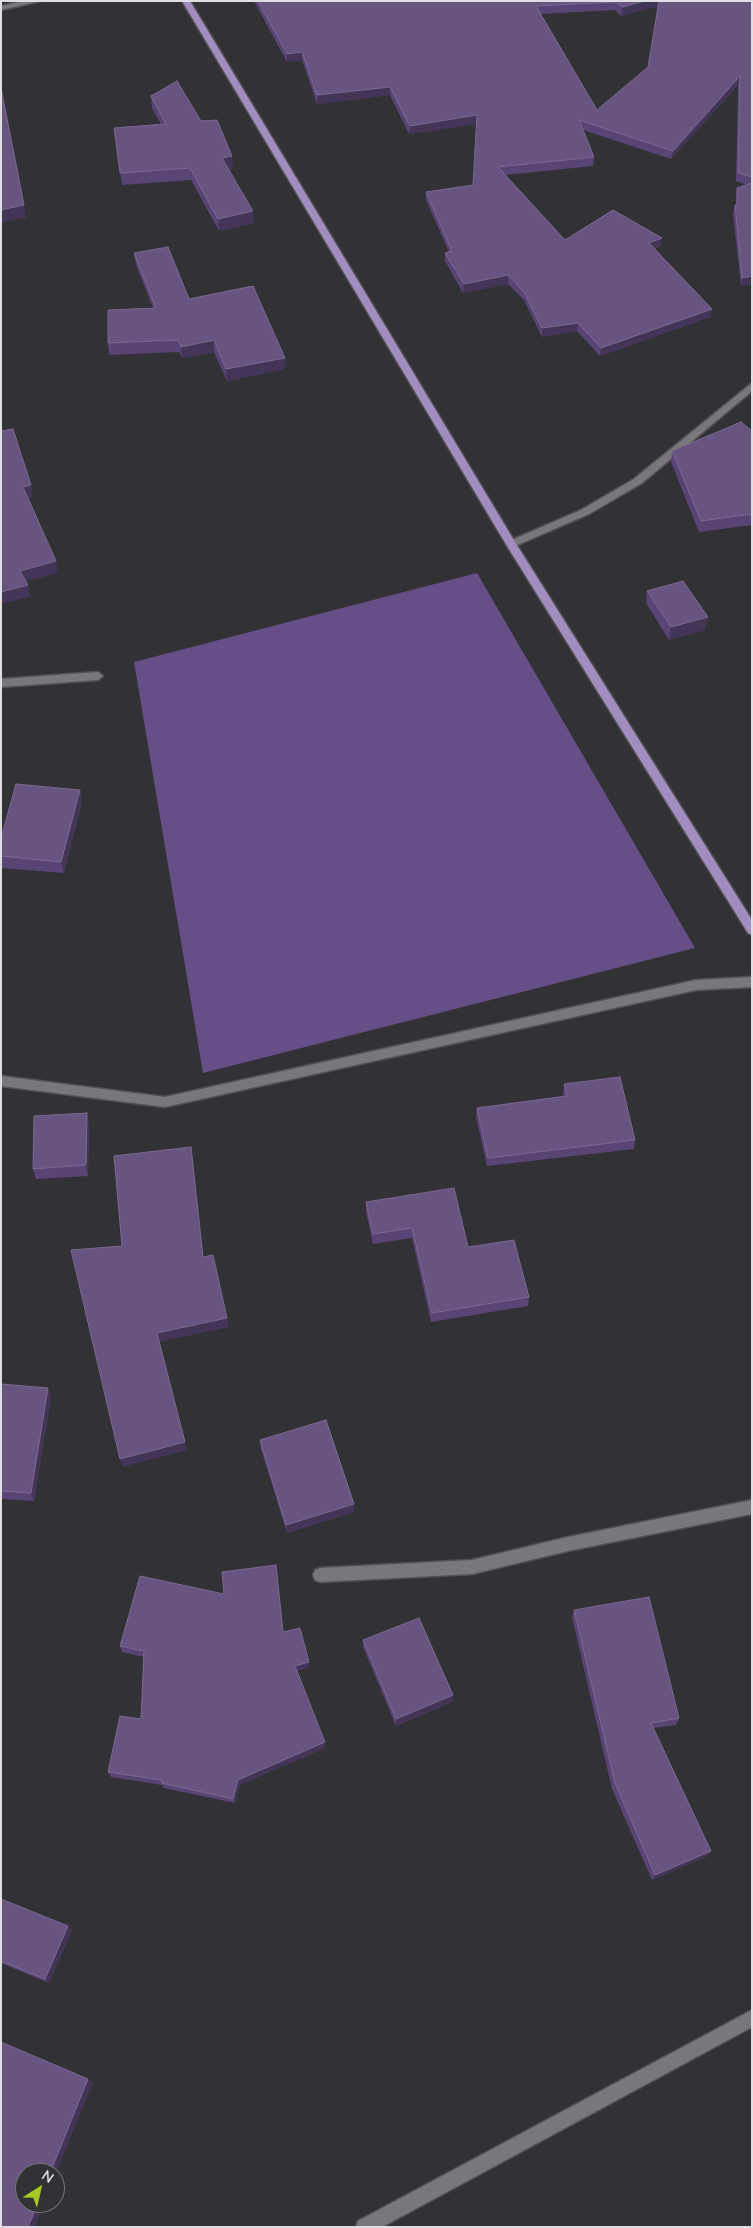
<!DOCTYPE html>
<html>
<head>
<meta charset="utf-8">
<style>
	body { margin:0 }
	#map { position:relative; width:753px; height:2228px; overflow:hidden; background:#323135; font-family:Mulish,sans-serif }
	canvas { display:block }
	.frame { position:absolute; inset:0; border:2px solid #dfdee0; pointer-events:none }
	.north { position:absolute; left:15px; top:2163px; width:50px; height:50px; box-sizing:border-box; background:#323135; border:1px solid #777679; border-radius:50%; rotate:35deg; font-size:14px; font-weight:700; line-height:20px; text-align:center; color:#dfdee0 }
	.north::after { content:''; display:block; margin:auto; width:18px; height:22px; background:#a7c81f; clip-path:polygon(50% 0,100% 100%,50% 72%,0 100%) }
</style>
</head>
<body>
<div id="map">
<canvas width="753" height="2228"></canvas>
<div class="frame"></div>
<div class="north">N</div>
</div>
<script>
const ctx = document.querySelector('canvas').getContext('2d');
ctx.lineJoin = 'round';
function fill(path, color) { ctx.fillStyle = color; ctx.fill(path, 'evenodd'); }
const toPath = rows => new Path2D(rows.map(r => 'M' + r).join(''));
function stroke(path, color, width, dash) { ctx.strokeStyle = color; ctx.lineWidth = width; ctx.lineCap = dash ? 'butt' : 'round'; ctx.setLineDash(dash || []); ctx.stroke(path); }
fill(toPath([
	[477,573,695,948,203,1073,134,662]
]), '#654f86');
const street = toPath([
	[23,1,41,1,1,10,1,6,23,1],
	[752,383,752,391,642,483,589,514,515,546,507,546,507,542,581,510,634,479,752,383],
	[98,672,103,676,98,680,1,687,1,679,98,672],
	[752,977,752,987,696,990,165,1107,1,1086,1,1076,165,1097,696,980,752,977],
	[752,1500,752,1514,568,1551,472,1574,320,1582,315,1580,313,1575,315,1570,320,1568,472,1560,568,1537,752,1500],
	[752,2010,752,2027,382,2227,356,2227,358,2221,752,2010]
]);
const primary = toPath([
	[182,1,190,1,515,542,752,920,752,935,748,933,507,546,182,1]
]);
stroke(street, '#515053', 3);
stroke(primary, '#515053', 3);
fill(street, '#79777b');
fill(primary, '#a18dbf');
fill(toPath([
	[254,1,752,1,752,284,741,286,733,213,735,205,736,205,737,188,747,185,736,181,738,85,671,159,583,130,594,157,593,166,505,175,565,240,661,246,654,249,710,317,600,356,577,331,542,337,524,300,508,284,463,293,445,261,445,253,449,252,426,200,426,192,473,185,477,124,409,134,390,95,317,104,302,60,287,62],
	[658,6,648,67,597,110,540,14,615,10,621,16],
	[151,96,201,121,233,168,229,169,254,223,219,231,191,180,122,185,114,128,161,124,152,108],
	[134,253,189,299,285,358,285,369,227,381,214,352,182,358,179,352,109,355,108,343,153,308,136,265],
	[752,431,752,525,699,532,671,462,672,451],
	[647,591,705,630,669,640,646,603],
	[80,790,82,802,64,873,1,868,1,838],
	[564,1084,635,1140,634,1149,487,1166,476,1117,477,1108,563,1096,563,1093],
	[89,1124,88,1176,36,1179,33,1169],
	[366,1202,468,1247,529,1297,528,1306,431,1322,412,1238,373,1244,366,1212],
	[1,1384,51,1396,34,1501,1,1499],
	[260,1440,354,1512,287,1533,261,1449],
	[574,1610,679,1718,676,1725,653,1728,711,1851,707,1856,652,1880,612,1789,572,1617],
	[283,1632,309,1667,297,1671,325,1748,239,1785,235,1803,164,1788,162,1785,111,1777,108,1772,141,1719,144,1657,122,1652,120,1646],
	[363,1640,452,1702,396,1726,363,1647],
	[1,1899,72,1930,49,1983,1,1963]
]), '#594476');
fill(toPath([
	[645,1,659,1,658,6,621,16,622,7],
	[302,52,302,60,287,62,287,54],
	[740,76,738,85,671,159,673,151],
	[390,87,390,95,317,104,317,95],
	[477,115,477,124,409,134,410,126],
	[232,156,233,168,223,170,222,158],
	[24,205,26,218,1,223,1,210],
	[253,211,254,223,219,231,218,219],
	[662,238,661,246,648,251,649,243],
	[508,275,508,284,463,293,464,284],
	[752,276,752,284,741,286,742,278],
	[712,309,710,317,600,356,601,348],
	[578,323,577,331,542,337,542,328],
	[214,340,214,352,182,358,181,347],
	[285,358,285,369,227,381,226,369],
	[31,485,33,497,25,499,23,487],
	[56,561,58,573,23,582,20,571],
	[28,585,30,597,1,604,1,592],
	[708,617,705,630,669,640,671,627],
	[80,790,82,802,64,873,61,862],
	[87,1113,89,1124,88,1176,86,1165],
	[227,1318,229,1327,159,1342,157,1333],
	[48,1388,51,1396,34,1501,31,1493],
	[185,1442,187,1450,123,1467,120,1459],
	[354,1504,354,1512,287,1533,286,1525],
	[309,1662,309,1667,296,1671,295,1666],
	[453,1695,452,1702,396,1726,396,1719],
	[325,1742,325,1748,239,1785,235,1803,233,1799,238,1780],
	[711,1851,707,1856,652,1880,655,1875],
	[68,1926,72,1930,49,1983,45,1979],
	[88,2079,93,2083,55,2176,55,2173,50,2173],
	[38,2203,44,2203,35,2227,28,2227]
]), '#433557');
const building = toPath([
	[258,1,645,1,622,7,616,2,536,6,597,110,648,67,659,1,752,1,752,177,738,173,740,76,673,151,579,120,594,157,498,167,565,240,613,210,662,238,649,243,712,309,601,348,578,323,542,328,524,292,508,275,464,284,445,253,452,251,426,192,473,185,477,115,410,126,390,87,317,95,302,52,287,54,258,1],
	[177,81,201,121,217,120,232,156,222,158,253,211,218,219,190,168,120,173,114,128,166,124,151,96,177,81],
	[1,88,24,205,1,210,1,88],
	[752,183,752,276,742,278,735,205,737,205,737,188,752,183],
	[168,247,189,299,253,286,285,358,226,369,214,340,181,347,178,340,108,343,108,310,156,308,134,253,168,247],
	[741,422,752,431,752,514,701,521,672,451,741,422],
	[13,429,31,485,23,487,56,561,20,571,28,585,1,592,1,431,13,429],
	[683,581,708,617,671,627,647,591,683,581],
	[16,784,80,790,61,862,1,856,1,838,16,784],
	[620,1077,635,1140,488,1158,477,1108,567,1096,564,1084,620,1077],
	[87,1113,86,1165,33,1169,34,1116,87,1113],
	[191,1147,203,1257,213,1255,227,1318,157,1333,185,1442,120,1459,71,1250,122,1246,114,1156,191,1147],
	[454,1188,468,1247,514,1240,529,1297,432,1313,412,1228,373,1234,366,1202,454,1188],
	[1,1384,48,1388,31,1493,1,1491,1,1384],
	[326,1420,354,1504,286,1525,260,1440,326,1420],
	[276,1565,283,1632,300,1628,309,1662,295,1666,325,1742,238,1780,233,1799,162,1783,162,1780,108,1772,120,1716,141,1719,144,1651,120,1646,140,1576,224,1594,222,1572,276,1565],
	[649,1597,679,1718,651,1723,711,1851,655,1875,615,1783,574,1610,649,1597],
	[419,1618,453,1695,396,1719,363,1640,419,1618],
	[1,1899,68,1926,45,1979,1,1961,1,1899],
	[1,2042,88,2079,50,2173,25,2173,25,2203,38,2203,28,2227,1,2227,1,2042]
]);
fill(building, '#675481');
stroke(building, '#7a6a90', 1);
</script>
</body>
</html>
